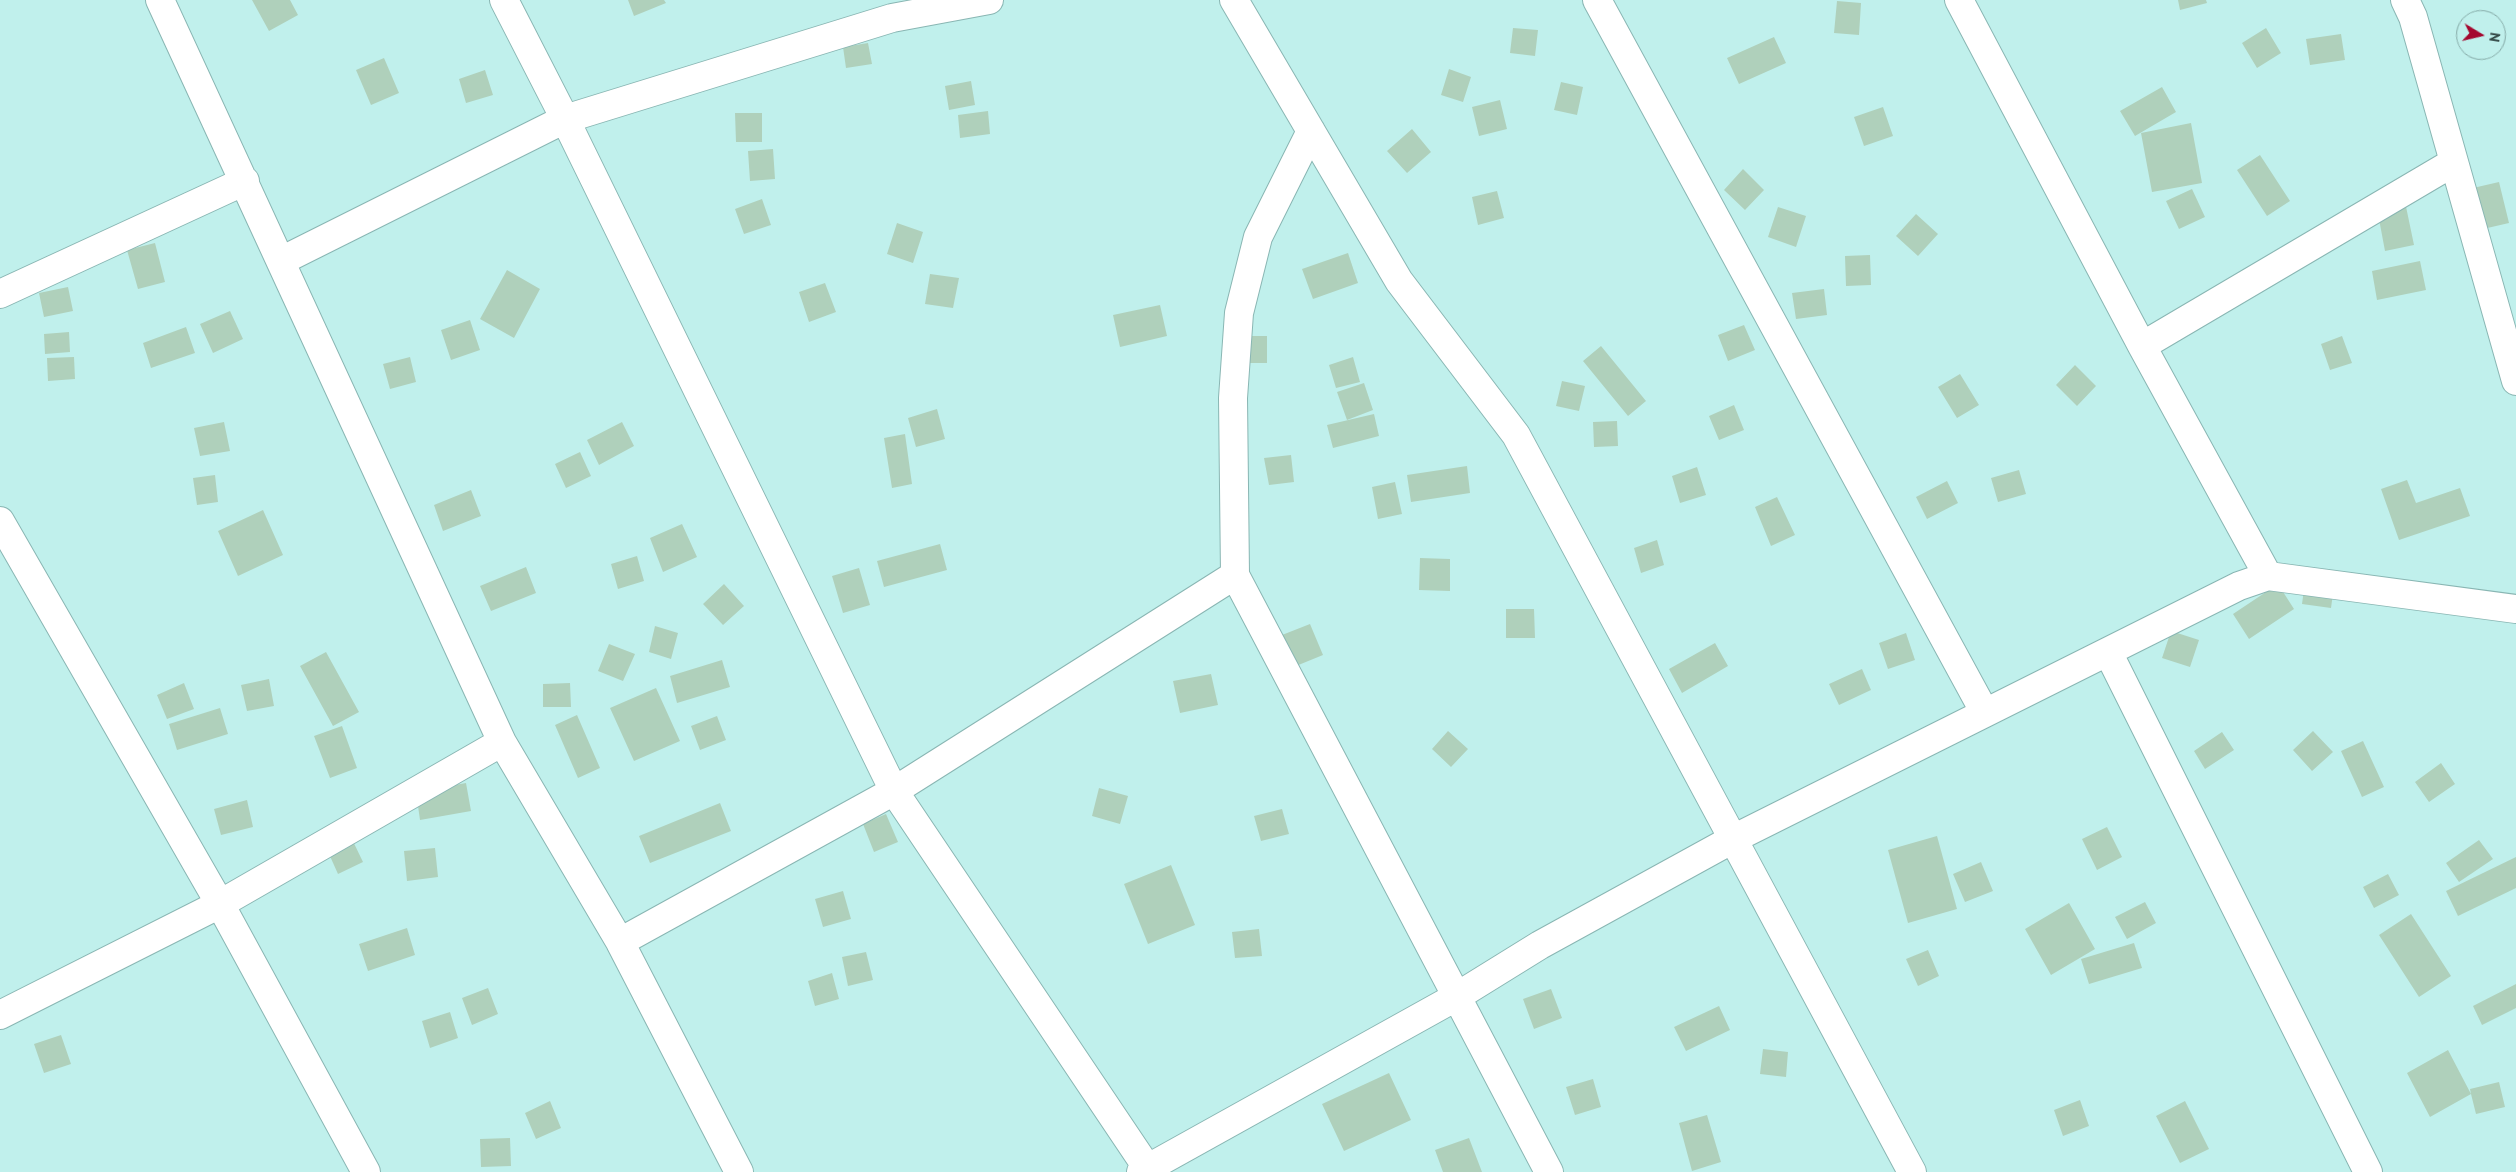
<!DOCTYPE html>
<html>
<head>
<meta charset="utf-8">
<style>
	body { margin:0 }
	#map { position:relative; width:2516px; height:1172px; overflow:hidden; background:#c0f0ec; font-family:"PT Sans",sans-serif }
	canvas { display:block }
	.north { position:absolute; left:2456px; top:10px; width:50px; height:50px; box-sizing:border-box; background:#c0f0ec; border:1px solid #85aaa7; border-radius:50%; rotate:99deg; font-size:14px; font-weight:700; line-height:20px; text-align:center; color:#2d413f }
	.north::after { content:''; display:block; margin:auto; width:18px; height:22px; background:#a4082f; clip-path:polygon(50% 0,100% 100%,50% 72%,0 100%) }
</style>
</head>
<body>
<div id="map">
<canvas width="2516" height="1172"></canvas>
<div class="north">N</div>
</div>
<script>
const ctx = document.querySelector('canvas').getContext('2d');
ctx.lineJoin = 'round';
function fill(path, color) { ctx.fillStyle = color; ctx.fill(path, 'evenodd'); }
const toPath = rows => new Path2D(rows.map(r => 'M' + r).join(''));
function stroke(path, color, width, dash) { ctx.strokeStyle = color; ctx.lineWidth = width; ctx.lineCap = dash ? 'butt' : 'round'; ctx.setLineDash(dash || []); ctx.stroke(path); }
fill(toPath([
	[252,0,290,0,298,15,269,31],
	[628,0,664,0,666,3,634,16],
	[2178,0,2206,0,2207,3,2180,10],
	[1837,1,1861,3,1859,35,1834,33],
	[1513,28,1538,30,1535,56,1510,53],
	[2266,28,2281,53,2257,68,2242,43],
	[2341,34,2345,60,2310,65,2306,39],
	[1774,37,1786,63,1739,84,1727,58],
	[868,43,872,64,846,68,843,47],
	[384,58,399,93,371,105,356,70],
	[1449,69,1471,77,1463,102,1441,95],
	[485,70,493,95,466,103,459,79],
	[971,81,975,105,949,110,945,86],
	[1561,82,1583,87,1577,115,1554,110],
	[2162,87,2176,112,2135,136,2120,111],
	[1500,100,1507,129,1479,136,1472,107],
	[1883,107,1893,136,1864,146,1854,117],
	[988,111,990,134,960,138,958,115],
	[735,113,762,113,762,142,736,142],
	[2191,123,2202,183,2152,192,2141,133],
	[1412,129,1431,152,1407,173,1387,151],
	[773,149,775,179,750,181,748,151],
	[2260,155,2290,201,2267,216,2237,170],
	[1743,169,1764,190,1745,210,1724,190],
	[2499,182,2509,223,2483,229,2473,188],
	[2192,189,2205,217,2179,229,2166,201],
	[1497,191,1504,218,1478,225,1472,197],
	[2404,197,2414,245,2385,251,2376,203],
	[762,199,771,225,744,234,735,209],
	[1778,207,1806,216,1796,247,1768,237],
	[1916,214,1938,234,1918,256,1896,236],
	[897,223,923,232,913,263,887,254],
	[155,243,165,282,138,289,127,250],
	[1348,253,1358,283,1313,299,1302,269],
	[1870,255,1871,285,1846,286,1845,256],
	[2420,261,2426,290,2377,300,2372,271],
	[507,270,540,289,514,338,480,319],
	[930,274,959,278,953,308,925,304],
	[825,283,836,312,809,322,799,292],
	[68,287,73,311,44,317,39,293],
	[1824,289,1827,315,1796,319,1792,293],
	[1160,305,1167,336,1120,347,1113,315],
	[230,311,243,339,213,353,200,324],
	[470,320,480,350,451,360,441,330],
	[1744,325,1755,350,1728,361,1718,335],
	[186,327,195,353,151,368,143,343],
	[69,332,70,352,45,354,44,334],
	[1244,336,1267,336,1267,363,1245,363],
	[2342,336,2352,363,2330,370,2321,344],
	[1601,346,1646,401,1628,416,1583,361],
	[74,357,75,379,48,381,47,358],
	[410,357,416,382,390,389,383,364],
	[1353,357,1360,382,1336,388,1329,365],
	[2075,365,2096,386,2077,406,2056,385],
	[1960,374,1979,405,1957,418,1938,387],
	[1562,381,1585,386,1579,411,1556,406],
	[1364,383,1373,410,1347,420,1337,392],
	[1734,405,1744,430,1719,440,1709,416],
	[937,409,945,439,916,447,908,418],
	[1374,414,1379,436,1333,448,1327,425],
	[1617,421,1618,446,1594,447,1593,422],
	[224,422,230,451,200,456,194,428],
	[622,422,634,446,599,465,587,440],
	[905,434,912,484,892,488,884,438],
	[580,452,591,476,566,488,555,464],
	[1291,455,1294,482,1269,485,1264,458],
	[1467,466,1470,493,1411,502,1407,475],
	[1697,467,1706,495,1680,503,1672,476],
	[2019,470,2026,494,1998,502,1991,478],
	[215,475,218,502,197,505,193,478],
	[2407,480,2416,503,2460,488,2470,516,2399,540,2381,489],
	[1947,481,1958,503,1927,519,1916,497],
	[1395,482,1402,514,1378,519,1372,487],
	[471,490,481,516,443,531,434,505],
	[1777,497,1795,535,1771,546,1755,507],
	[263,510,283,555,238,576,218,531],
	[682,524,697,557,663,572,650,538],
	[1657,540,1664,565,1641,573,1634,548],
	[940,544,947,570,884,587,877,561],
	[637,556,644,581,618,589,611,564],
	[1420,558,1450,559,1450,591,1419,590],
	[526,567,536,593,491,611,480,586],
	[859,568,870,605,843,613,832,576],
	[2306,575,2335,579,2331,608,2302,604],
	[724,584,744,606,723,625,703,604],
	[2278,584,2294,609,2249,639,2233,614],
	[1506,609,1534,609,1535,638,1506,638],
	[1310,624,1323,655,1296,666,1282,635],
	[655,626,678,633,671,659,649,652],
	[2171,631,2199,640,2190,667,2162,658],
	[1906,633,1915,660,1888,669,1879,643],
	[1715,643,1728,666,1682,693,1669,669],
	[609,644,635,654,623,681,598,671],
	[326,652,359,712,333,726,300,666],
	[722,660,730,687,677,703,670,676],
	[1862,669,1871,690,1839,705,1829,684],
	[1211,674,1218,705,1180,713,1173,681],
	[269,679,274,706,247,711,241,685],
	[184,683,194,709,167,719,157,695],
	[570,683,571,707,543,707,543,684],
	[656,688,680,741,634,761,610,708],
	[220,708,228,734,177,750,169,724],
	[577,715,600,768,578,778,555,725],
	[717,716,726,740,700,750,691,726],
	[342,726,357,768,330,778,314,736],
	[1448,731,1468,749,1451,767,1432,749],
	[2313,731,2333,752,2312,771,2293,750],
	[2222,732,2234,750,2205,769,2194,751],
	[2363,741,2384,787,2362,797,2341,751],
	[2441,763,2455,784,2429,802,2415,782],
	[466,783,471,811,420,820,416,792],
	[1099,788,1128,796,1120,824,1092,816],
	[247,800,253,827,221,835,214,809],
	[720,803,731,831,650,863,639,836],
	[1282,809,1289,834,1261,841,1254,816],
	[886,814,898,842,874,852,863,824],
	[2107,827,2122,857,2097,870,2082,839],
	[349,833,363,862,338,874,325,845],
	[1937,836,1957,909,1908,923,1888,850],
	[2479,840,2493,859,2459,882,2446,863],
	[435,848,438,877,407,881,404,851],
	[2516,857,2516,888,2458,916,2446,891],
	[1981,862,1993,891,1965,902,1953,874],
	[1171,865,1195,925,1148,944,1124,884],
	[2388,874,2399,895,2374,908,2363,887],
	[843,891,851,919,823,927,815,899],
	[2145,902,2156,923,2127,939,2115,917],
	[2069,903,2095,949,2051,975,2025,929],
	[2411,914,2451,976,2419,997,2379,935],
	[407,928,415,955,368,971,359,944],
	[1259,929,1262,956,1235,958,1232,932],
	[2134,943,2142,968,2089,984,2081,959],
	[1928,950,1939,976,1918,986,1906,959],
	[866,952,873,980,848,986,842,957],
	[832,973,839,999,815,1006,808,981],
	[2516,984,2516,1008,2482,1025,2473,1006],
	[488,988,498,1014,472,1025,462,998],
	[1551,989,1562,1018,1534,1029,1523,999],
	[1719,1006,1730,1030,1686,1051,1674,1027],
	[450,1012,458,1038,430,1048,422,1021],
	[61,1035,71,1064,44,1073,34,1044],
	[1763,1049,1788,1052,1786,1077,1760,1074],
	[2448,1050,2471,1094,2470,1089,2499,1082,2505,1107,2476,1114,2471,1094,2430,1117,2407,1073],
	[1389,1073,1411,1120,1344,1151,1322,1104],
	[1593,1079,1601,1107,1575,1115,1566,1087],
	[2080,1100,2089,1126,2063,1136,2054,1110],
	[550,1101,561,1128,536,1139,525,1113],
	[2185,1101,2209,1149,2180,1163,2156,1116],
	[1707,1115,1721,1162,1692,1171,1679,1123],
	[510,1138,511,1166,481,1167,480,1139],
	[1469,1138,1482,1172,1443,1172,1435,1150]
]), '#afd0bb');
const street = toPath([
	[160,0,502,742,620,942,739,1172],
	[504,0,565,119,894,791,1150,1172],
	[1234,0,1399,281,1516,435,1912,1172],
	[1597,0,1985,713],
	[1959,0,2142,346,2268,576],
	[2405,0,2413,17,2516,381],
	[1311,131,1258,237,1239,313,1233,398,1235,575,1549,1172],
	[281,261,565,119,892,18,989,0],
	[0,294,245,181],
	[2142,346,2454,162],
	[0,521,220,904,366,1172],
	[2108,652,2368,1172],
	[620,942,894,791,1235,575],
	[0,1015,220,904,502,742],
	[1141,1172,1456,997,1540,945,1733,839,2239,586,2268,576,2516,609]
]);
stroke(street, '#89b6b3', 30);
stroke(street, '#fff', 28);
</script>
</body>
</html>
